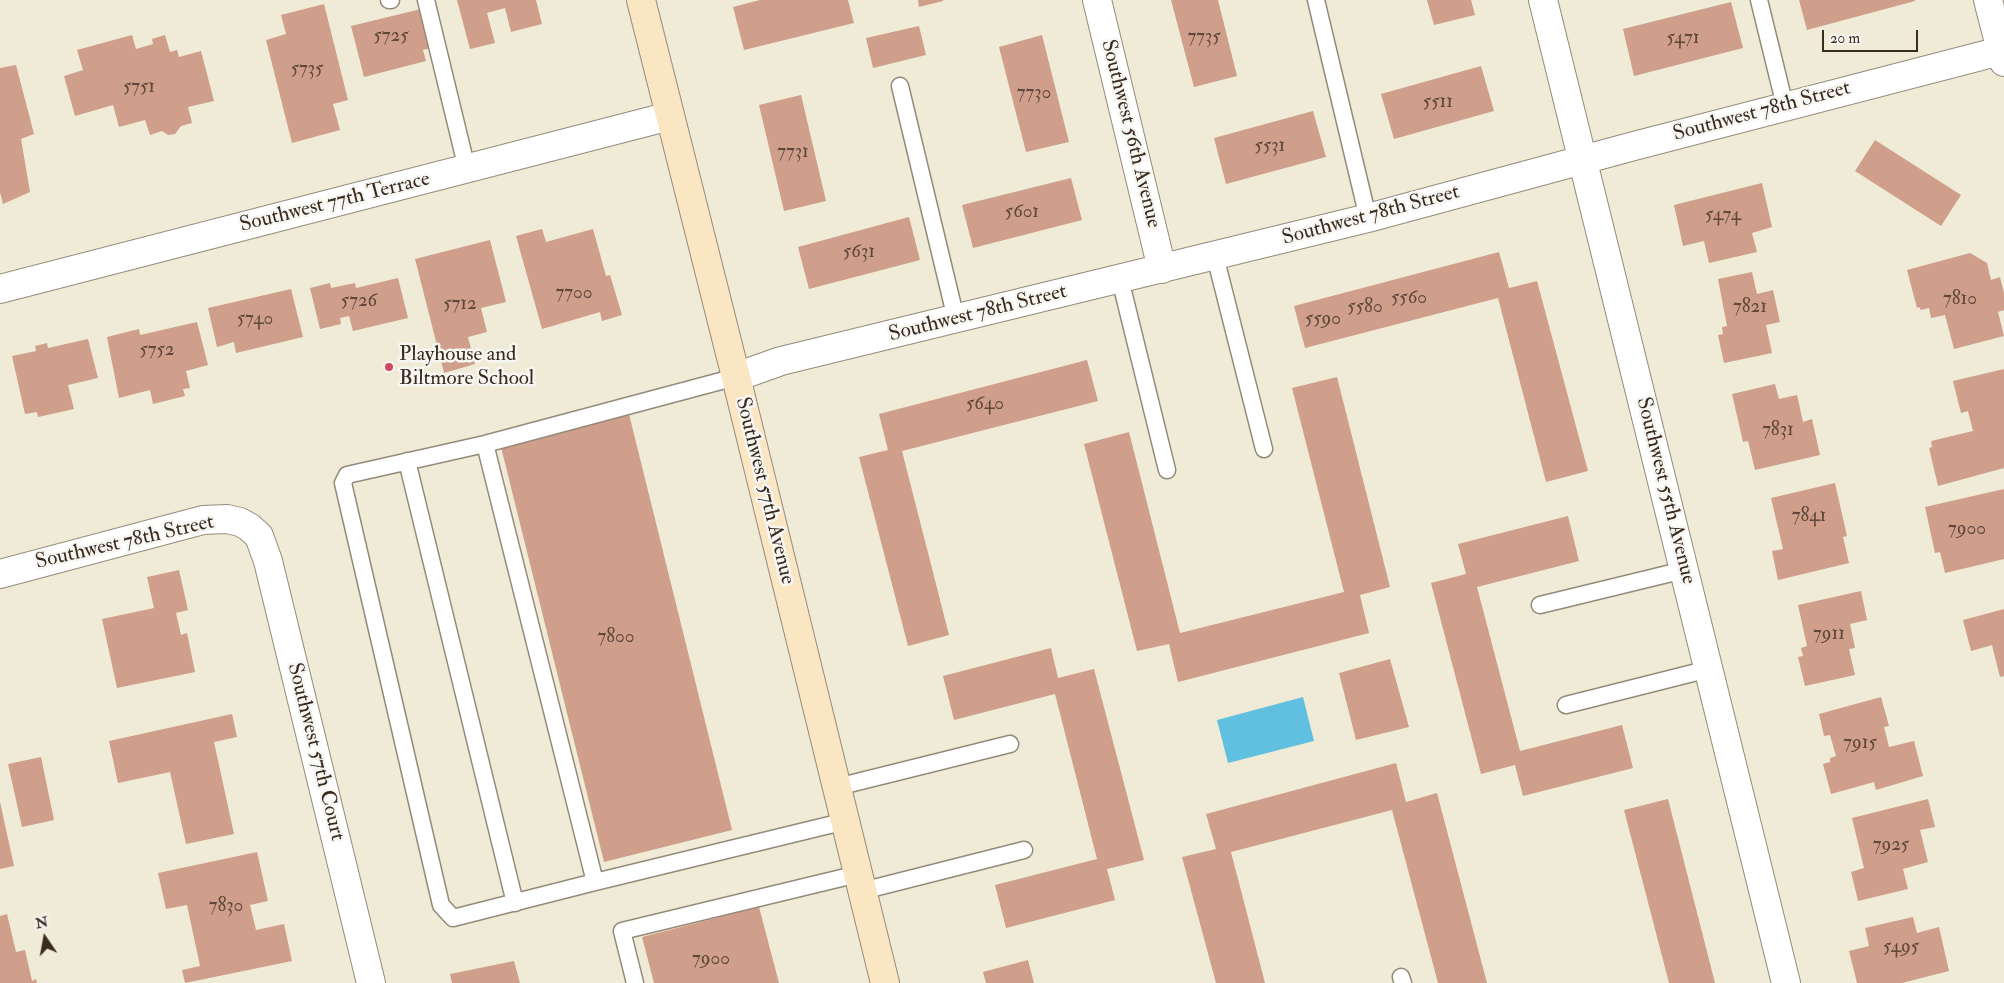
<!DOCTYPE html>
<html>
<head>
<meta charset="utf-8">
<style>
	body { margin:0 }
	#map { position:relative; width:2004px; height:983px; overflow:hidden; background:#efebd6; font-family:"IM FELL Double Pica",serif }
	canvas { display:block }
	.north { position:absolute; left:20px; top:913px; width:50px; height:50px; -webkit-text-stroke:4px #f6f6f2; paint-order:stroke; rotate:348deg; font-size:14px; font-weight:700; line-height:20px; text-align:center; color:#3b2a1e }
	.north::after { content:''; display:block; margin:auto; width:18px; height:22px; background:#3b2a1e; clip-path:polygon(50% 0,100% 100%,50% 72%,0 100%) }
	.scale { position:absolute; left:1822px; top:30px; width:96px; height:22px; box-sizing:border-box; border:2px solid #3b2a1e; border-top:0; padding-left:6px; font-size:15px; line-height:18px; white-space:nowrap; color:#3b2a1e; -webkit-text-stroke:4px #f6f6f2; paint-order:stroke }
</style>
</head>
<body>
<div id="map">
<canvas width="2004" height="983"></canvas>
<div class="north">N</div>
<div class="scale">20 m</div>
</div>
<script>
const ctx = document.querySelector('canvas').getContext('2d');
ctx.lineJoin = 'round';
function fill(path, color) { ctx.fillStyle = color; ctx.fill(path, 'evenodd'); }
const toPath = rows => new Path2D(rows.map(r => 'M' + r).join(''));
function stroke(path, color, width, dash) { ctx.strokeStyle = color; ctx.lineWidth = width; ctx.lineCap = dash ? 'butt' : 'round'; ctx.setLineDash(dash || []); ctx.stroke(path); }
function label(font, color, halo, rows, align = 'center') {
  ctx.font = font + ' "IM FELL Double Pica",serif'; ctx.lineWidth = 5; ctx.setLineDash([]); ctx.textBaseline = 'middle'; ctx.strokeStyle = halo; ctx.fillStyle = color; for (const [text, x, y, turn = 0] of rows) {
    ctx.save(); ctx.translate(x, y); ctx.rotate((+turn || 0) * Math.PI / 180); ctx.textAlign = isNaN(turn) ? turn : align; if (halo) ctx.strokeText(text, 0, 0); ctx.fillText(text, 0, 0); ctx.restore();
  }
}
fill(toPath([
	[1303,697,1314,741,1228,763,1217,720]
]), '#61c0df');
fill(toPath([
	[457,0,536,0,542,24,511,32,505,8,487,13,495,43,470,49],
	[760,0,848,0,854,23,744,50,733,7],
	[918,0,943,0,943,1,919,7],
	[1171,0,1218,0,1237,76,1194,87],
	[1427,0,1471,0,1475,15,1434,25],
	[1799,0,1915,0,1915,1,1807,30],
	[1731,2,1743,48,1634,76,1623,29],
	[324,4,348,100,333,104,340,130,292,143,266,40,286,34,281,15],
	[421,9,431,48,423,50,426,61,364,77,351,26],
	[919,26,926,55,873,68,866,38],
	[132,35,136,49,153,44,152,39,165,35,170,52,177,50,179,57,201,51,214,101,188,107,192,123,181,126,175,134,168,135,162,131,150,135,145,120,119,127,113,105,75,116,64,76,83,70,77,50],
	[1042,35,1069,142,1026,152,999,47],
	[16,65,34,134,21,139,30,192,3,204,0,192,0,68],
	[1481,66,1494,111,1394,139,1381,94],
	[801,95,826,201,784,211,759,105],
	[1313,111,1326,157,1226,184,1214,138],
	[1875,140,1961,195,1941,226,1855,171],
	[1071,178,1082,220,973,248,962,205],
	[1762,183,1772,227,1752,233,1757,252,1709,263,1704,241,1683,246,1674,205],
	[909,217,920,260,809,289,798,247],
	[542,229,546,242,593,229,606,276,610,275,622,315,602,321,600,312,542,329,516,236],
	[490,240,506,302,481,308,487,332,468,337,475,364,444,373,415,259],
	[1499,252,1509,288,1537,281,1588,471,1546,482,1498,298,1305,348,1294,306],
	[1970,253,1987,263,1991,280,2000,277,2004,293,2004,310,1998,312,2004,336,1954,349,1945,315,1931,318,1929,308,1921,310,1919,307,1917,308,1907,270],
	[1752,272,1757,294,1773,290,1780,322,1766,325,1772,353,1724,363,1718,335,1723,334,1722,327,1727,326,1718,279],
	[398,278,408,318,353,331,349,316,340,318,341,324,320,329,310,288,330,283,331,288,355,283,356,288],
	[291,289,303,337,236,353,234,342,217,347,208,308],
	[197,322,208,365,186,371,190,388,183,389,185,396,153,404,150,390,119,398,107,337,139,329,140,335],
	[88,339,98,378,68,385,74,409,38,417,37,412,25,414,12,356,36,351,35,346,47,343,48,348],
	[1087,360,1098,401,902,451,949,635,908,646,859,457,888,450,879,414],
	[2004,369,2004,468,1938,486,1929,448,1932,447,1931,441,1973,431,1968,411,1961,413,1953,381],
	[1337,377,1390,587,1360,595,1369,633,1178,682,1169,644,1137,651,1084,444,1129,432,1180,633,1344,592,1292,388],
	[1775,384,1779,399,1797,395,1803,422,1812,419,1820,455,1755,470,1748,441,1743,442,1732,394],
	[629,414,732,830,604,862,501,447],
	[1835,483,1847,536,1843,537,1849,563,1778,580,1772,551,1783,549,1771,498],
	[2004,489,2004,559,1945,573,1940,552,1935,553,1925,507],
	[1568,516,1579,561,1477,587,1520,751,1622,725,1633,768,1523,796,1515,765,1481,774,1431,583,1466,574,1458,544],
	[179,570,188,610,176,613,181,635,187,633,195,672,117,688,102,619,154,608,147,577],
	[1861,591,1867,620,1850,624,1855,648,1849,649,1855,675,1805,686,1798,657,1803,656,1801,648,1807,646,1798,605],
	[2004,609,2004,676,2000,677,1992,645,1971,651,1963,620],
	[1051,648,1058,678,1094,669,1144,860,1107,869,1115,900,1006,928,995,885,1097,859,1055,694,954,720,943,676],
	[1390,659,1409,727,1356,740,1339,673],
	[1881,697,1889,726,1884,727,1889,747,1914,741,1923,776,1876,790,1874,782,1831,794,1823,764,1830,762,1830,758,1836,756,1830,735,1824,736,1819,714],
	[232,714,237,737,214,742,234,834,186,844,170,772,118,783,109,741],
	[41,757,54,820,22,827,8,764],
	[1396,763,1406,802,1437,793,1487,983,1438,983,1392,810,1231,852,1265,983,1216,983,1182,857,1216,849,1206,814],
	[1668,799,1715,983,1669,983,1624,810],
	[1928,799,1935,827,1920,830,1928,862,1903,869,1908,889,1858,901,1851,872,1864,868,1852,818],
	[0,802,14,866,0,869],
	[257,852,268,901,250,905,256,930,284,924,292,961,185,983,182,970,200,966,187,905,166,909,158,873],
	[759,907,779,983,654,983,642,937],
	[7,914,16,952,25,950,32,981,36,979,37,983,0,983,0,916],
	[1913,917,1917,933,1939,927,1949,971,1902,983,1857,983,1849,951,1869,946,1865,928],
	[1028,960,1034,983,986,983,983,972],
	[514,961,520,983,452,983,450,974]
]), '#cf9f8b');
const lane = toPath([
	[389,0,391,0],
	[426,0,467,169],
	[1316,0,1368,218],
	[1759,0,1785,106],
	[900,86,956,319],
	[1215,256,1264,449],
	[1120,279,1167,470],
	[736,377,485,444,347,475,343,483,441,905,453,918,595,882,846,821],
	[485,444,595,882],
	[407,461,515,903],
	[1540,605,1684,570],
	[1566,705,1709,669],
	[837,787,1010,744],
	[862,891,1024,850],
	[1401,977,1403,983],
	[635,983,622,931,858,874]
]);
const street = toPath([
	[1097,0,1162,269],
	[1543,0,1786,983],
	[1988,0,2004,62],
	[0,289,670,116],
	[736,377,781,361,1368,218,1634,146,2004,50],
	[0,574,203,520,227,519,240,522,249,527,259,536,268,561,371,983]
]);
const secondary = toPath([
	[641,0,736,377,885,983]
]);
stroke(lane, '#958a7a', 19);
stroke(street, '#958a7a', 30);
stroke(secondary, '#958a7a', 30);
stroke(lane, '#fff', 16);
stroke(street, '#fff', 28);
stroke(secondary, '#fbe6c4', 28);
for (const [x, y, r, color] of [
	[389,367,5,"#d1495b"]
]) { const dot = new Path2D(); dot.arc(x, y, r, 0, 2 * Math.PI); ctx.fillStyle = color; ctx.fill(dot); stroke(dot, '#f6f6f2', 2); }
label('19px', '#604739', null, [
	["5725",391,37],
	["7735",1204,38],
	["5471",1683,39],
	["5735",307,70],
	["5751",139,88],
	["7730",1034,94],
	["5511",1438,103],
	["5531",1270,147],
	["7731",793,153],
	["5601",1022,213],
	["5474",1723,216],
	["5631",859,253],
	["7700",574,294],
	["5560",1409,299],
	["7810",1960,300],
	["5726",359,302],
	["5712",460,305],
	["5580",1365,308],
	["7821",1750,308],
	["5740",255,320],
	["5590",1323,320],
	["5752",157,351],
	["5640",985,405],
	["7831",1778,431],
	["7841",1809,517],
	["7900",1967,530],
	["7911",1829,635],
	["7800",616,638],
	["7915",1860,744],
	["7925",1891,846],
	["7830",226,907],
	["5495",1901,948],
	["7900",711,960]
]);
label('21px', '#3b2a1e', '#f6f6f2', [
	["Southwest 78th Street",1762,112,-15],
	["Southwest 56th Avenue",1130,134,76],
	["Southwest 77th Terrace",335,203,-14],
	["Southwest 78th Street",1371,216,-15],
	["Southwest 78th Street",978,314,-14],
	["Southwest 57th Avenue",764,491,76],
	["Southwest 55th Avenue",1665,491,76],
	["Southwest 78th Street",125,543,-13],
	["Southwest 57th Court",315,752,76]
]);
label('21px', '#3b2a1e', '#f6f6f2', [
	["Playhouse and",399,355],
	["Biltmore School",399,379]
], 'left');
</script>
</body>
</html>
